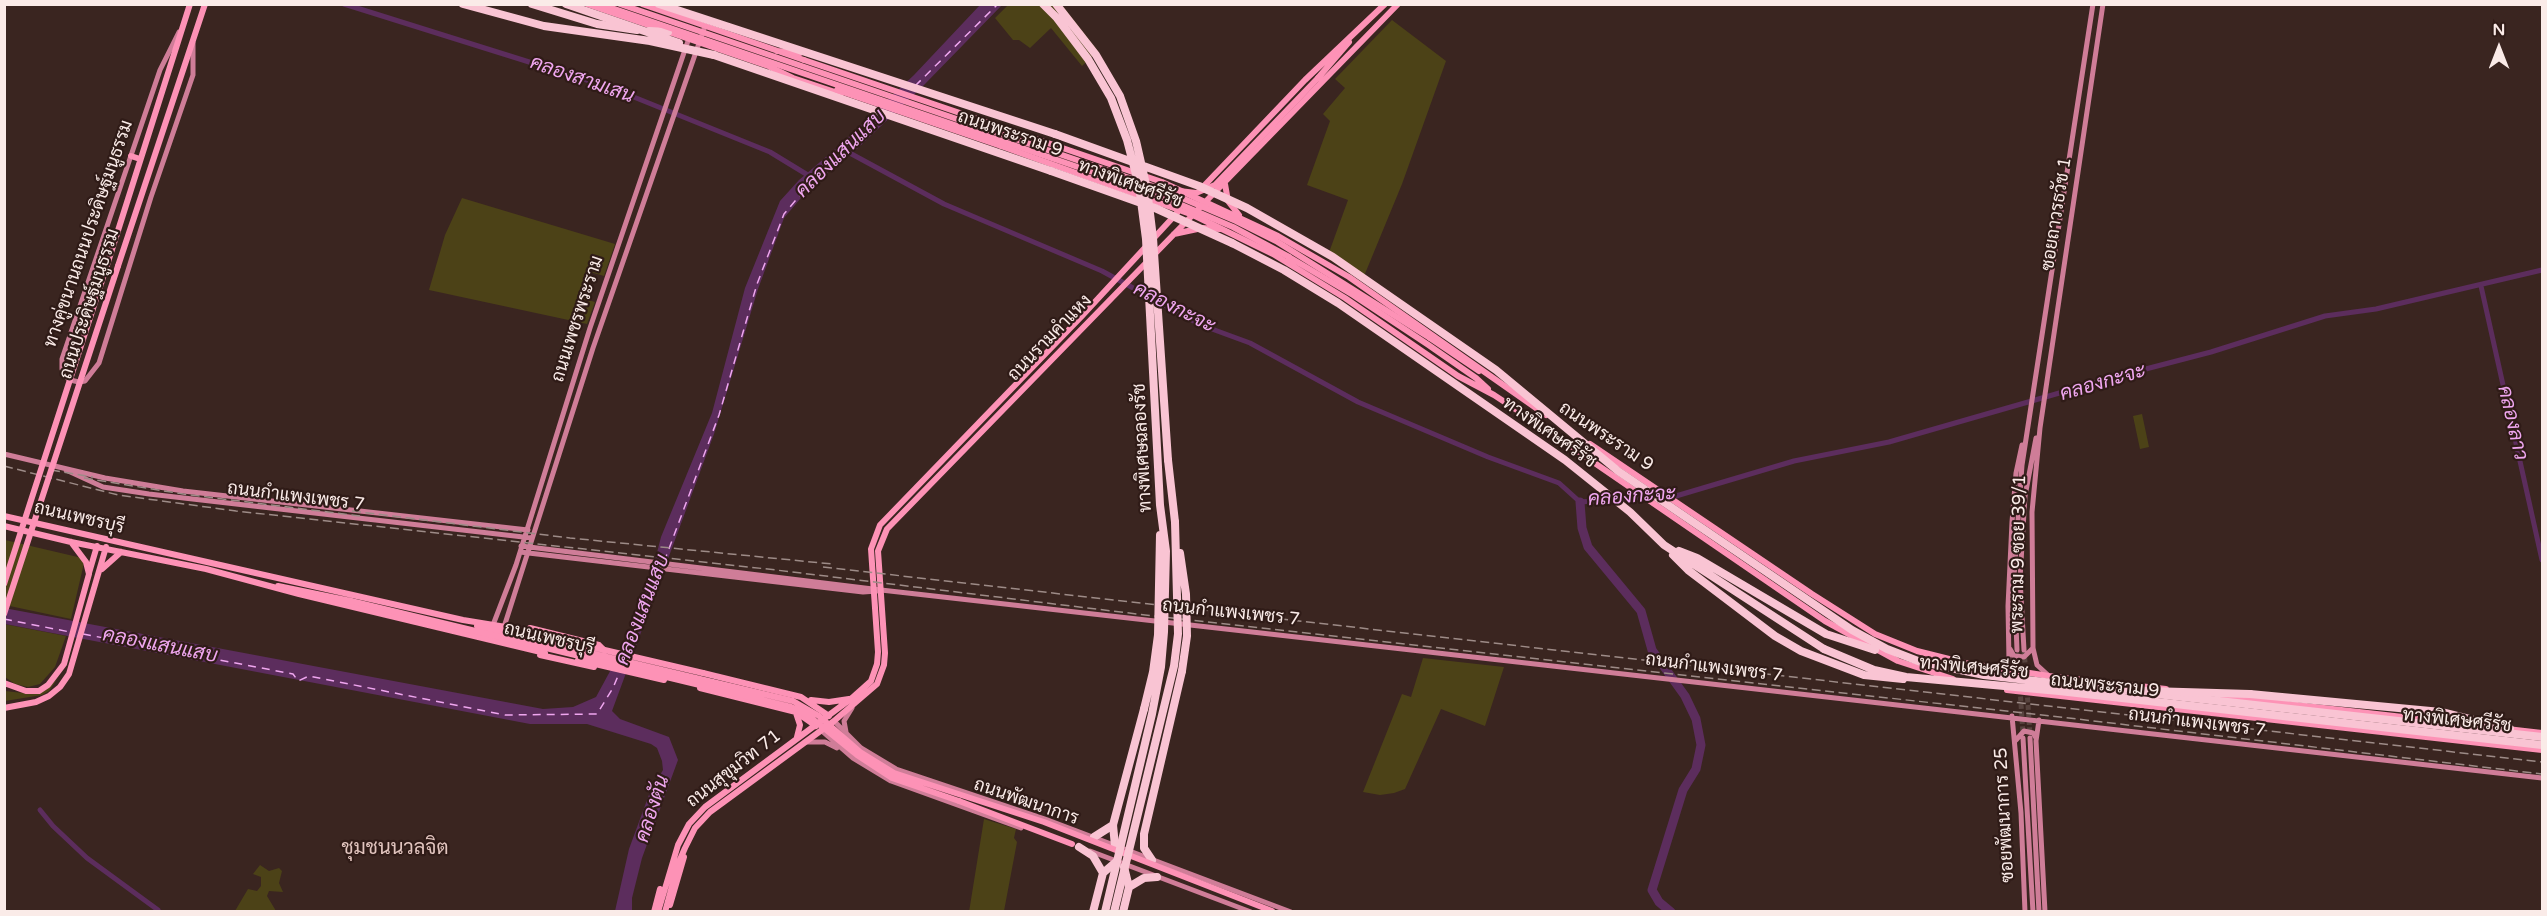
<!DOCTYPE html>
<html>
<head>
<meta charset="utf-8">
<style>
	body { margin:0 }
	#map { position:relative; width:2547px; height:916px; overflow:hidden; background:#3a2520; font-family:"Varela Round",sans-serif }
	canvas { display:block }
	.frame { position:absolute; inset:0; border:6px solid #faebe8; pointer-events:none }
	.north { position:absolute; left:2469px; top:18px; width:60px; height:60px; -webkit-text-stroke:4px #2f1b17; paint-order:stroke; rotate:0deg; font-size:16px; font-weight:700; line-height:24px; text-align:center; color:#faebe8 }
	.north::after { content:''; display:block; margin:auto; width:21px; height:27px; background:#faebe8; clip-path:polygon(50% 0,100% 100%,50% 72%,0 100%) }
</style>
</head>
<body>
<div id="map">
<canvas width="2547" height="916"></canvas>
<div class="frame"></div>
<div class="north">N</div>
</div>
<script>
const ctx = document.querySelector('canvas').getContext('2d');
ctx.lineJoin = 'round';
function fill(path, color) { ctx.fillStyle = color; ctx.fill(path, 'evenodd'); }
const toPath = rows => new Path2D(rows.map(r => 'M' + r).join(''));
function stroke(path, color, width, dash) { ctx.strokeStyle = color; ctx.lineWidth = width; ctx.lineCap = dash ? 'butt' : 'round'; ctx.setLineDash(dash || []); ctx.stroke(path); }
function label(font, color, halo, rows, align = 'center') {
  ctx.font = font + ' "Varela Round",Sarabun,sans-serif'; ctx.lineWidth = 4.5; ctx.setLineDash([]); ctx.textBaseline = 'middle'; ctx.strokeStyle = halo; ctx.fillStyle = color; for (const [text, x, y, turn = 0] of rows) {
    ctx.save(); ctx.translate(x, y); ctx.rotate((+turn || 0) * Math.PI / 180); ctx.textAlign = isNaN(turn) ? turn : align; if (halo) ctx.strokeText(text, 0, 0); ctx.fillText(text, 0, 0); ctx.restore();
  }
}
fill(toPath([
	[1008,5,1062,5,1098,51,1082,66,1051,28,1030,48,1019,40,1013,40,995,18],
	[1392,20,1446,61,1402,184,1362,281,1327,258,1348,200,1307,185,1330,121,1323,114,1345,88,1335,79],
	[462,198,615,244,604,276,587,271,579,297,595,302,587,324,429,290,445,235],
	[2142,414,2149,447,2140,449,2133,416],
	[5,540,82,558,84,563,71,619,5,605],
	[4,624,66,636,55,667,40,684,28,687,15,684,5,677],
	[1423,658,1504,667,1485,726,1441,709,1405,789,1394,793,1380,795,1363,792,1402,694,1411,697],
	[58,678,49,691,42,695,5,701,5,691,32,694,46,690],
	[984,819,1016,829,1014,838,1017,842,1004,911,969,912],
	[260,865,269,871,279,868,282,871,279,883,283,892,269,891,267,896,276,911,235,911,248,889,257,891,261,886,261,877,253,874]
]), '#4c4217');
fill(toPath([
	[980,5,1002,5,925,84,858,148,811,186,784,218,758,289,714,434,612,711,620,719,669,737,678,760,642,858,632,898,632,911,615,911,629,849,650,792,663,770,662,761,657,748,651,744,587,724,530,724,5,624,4,608,543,709,573,707,596,697,621,651,625,650,650,580,661,537,712,413,745,288,780,201,799,180,840,145,914,75]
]), '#5c2d5d');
stroke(toPath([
	[344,4,609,87,770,152,811,177],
	[846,151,944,204,1102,271,1201,325,1250,343,1358,402,1488,457,1559,483,1580,502,1647,497],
	[2481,286,2542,560],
	[1665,496,1676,496,1794,461,1889,442,2115,377,2211,352,2325,316,2376,309,2542,270],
	[40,810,53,826,87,858,158,910]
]), '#5c2d5d', 5);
stroke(toPath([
	[1580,502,1582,528,1588,547,1641,611,1652,650,1685,696,1696,719,1701,745,1696,769,1683,790,1652,890,1659,902,1671,912]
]), '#5c2d5d', 9);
stroke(toPath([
	[915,86,998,4],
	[664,562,719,415,757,284,784,214,813,180,883,116],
	[4,619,70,632],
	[83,634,293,674,298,681,309,676,505,715,597,714,613,688,620,671],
	[627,652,626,646,630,643,661,569]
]), '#efa6ef', 1.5, [8, 6]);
stroke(toPath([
	[2024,650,2026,675],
	[2017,653,2019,674],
	[2020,689,2023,734],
	[2027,690,2030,735]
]), '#57433e', 5, [5, 2.5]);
stroke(toPath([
	[179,32,160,70,62,359,62,369,65,376,70,380,79,382,85,381,99,363,151,197,193,75,193,43],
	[4,454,105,478,183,491,528,530],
	[66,470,103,487,149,494,532,538],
	[521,546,881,590,2542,778],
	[520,552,863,592,877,591],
	[493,625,516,565,590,328,689,38],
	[504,627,593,348,705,26],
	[2010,649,2014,656,2024,657,2033,648],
	[2017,650,2014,576,2022,465,2093,4],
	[2024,650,2020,579,2022,545,2025,496,2036,438],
	[1999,668,2005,666,2009,661,2008,606,2012,522,2016,473,2022,445],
	[2049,676,2037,665,2033,648,2032,512,2040,428,2103,4],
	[2012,716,2021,813,2025,912],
	[2039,720,2036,741,2045,912],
	[834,721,861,748,896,769,1045,819,1291,912],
	[821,730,853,758,891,781,1021,828],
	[846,732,844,721,852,708],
	[2023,738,2033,912],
	[2030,738,2039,912],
	[2016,740,2024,731,2033,733,2036,738],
	[805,742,825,742,837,748],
	[1090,851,1251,912]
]), '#cf7d98', 5);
stroke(toPath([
	[587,4,774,68],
	[642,4,804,60],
	[777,51,800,53],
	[770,67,793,78,841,94],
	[1318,78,1349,42],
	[1004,128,1162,182,1278,236,1349,277,1546,415],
	[1001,146,1193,215,1273,254,1345,298,1458,376,1494,395,1529,418,1825,621,1898,661,1953,679],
	[131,156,140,159],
	[1109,171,1156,187],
	[1225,184,1228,201,1239,215],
	[1201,189,1305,80,1385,4],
	[1174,234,1202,228,1220,229],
	[1289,257,1353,295,1427,344,1476,378,1488,389],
	[108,262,190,4],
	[118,266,205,4],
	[1430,338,1479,371],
	[1590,444,1812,594,1875,634,1917,651,1965,663,2049,676,2166,689],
	[4,516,463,620,512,628,549,637],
	[4,526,71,542,206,569,299,594,545,653],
	[102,569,121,552],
	[89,573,97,546],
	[278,586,351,601],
	[477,626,548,643],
	[530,628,599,645,605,651],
	[540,655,594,667],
	[703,673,801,697,829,716],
	[4,683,26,691,39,691,48,685,64,664,89,574,86,562,71,542],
	[700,688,796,712,816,726],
	[2007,690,2542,750],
	[2218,696,2491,727],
	[811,700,829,702,849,699],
	[4,708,36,702,49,696,60,687,69,674,106,547],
	[796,713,800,725,797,737],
	[2507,729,2542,733],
	[959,801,1072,844],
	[670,905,684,857],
	[654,912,660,889],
	[658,912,678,845,689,824,705,807,852,698,871,681,877,664,878,652,871,549,880,525,1081,317,1177,213],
	[665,912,678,864,685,848,695,828,710,812,834,721,877,684,884,665,885,653,878,551,887,529,1398,4]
]), '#fd92b6', 6);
stroke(toPath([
	[532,4,597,24,637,30],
	[659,4,1055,134],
	[649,31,668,32],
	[714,55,1051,171],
	[1232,243,1284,270,1338,303,1565,460,1630,512,1664,545,1824,649],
	[1168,460,1175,522],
	[1679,551,1697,558,1826,634,1875,650],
	[1673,555,1688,570,1775,636,1801,651,1864,675,1903,679],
	[2053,683,2121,691],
	[2156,694,2542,737],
	[2250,694,2441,712,2510,729],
	[1094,837,1113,825],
	[1115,846,1113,825,1144,709],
	[1079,847,1093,856,1103,873],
	[1152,860,1144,848,1144,834,1182,671],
	[1129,887,1144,878,1157,877],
	[1093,912,1103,873,1117,861],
	[1123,912,1129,887,1124,867]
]), '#f9c4d3', 8);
stroke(toPath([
	[4,466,118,495,236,511,776,570,1145,615,2077,719,2542,774],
	[51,470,93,477],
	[84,478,183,494,360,516],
	[352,511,570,538,832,564],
	[823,567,2542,762]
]), '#9d8b87', 1.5, [9, 4.5]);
stroke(toPath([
	[600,4,1151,192,1233,227,1289,257],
	[620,4,1109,171],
	[804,60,1004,128],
	[837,90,1001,146],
	[1156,187,1236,221,1276,241,1430,338],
	[1171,190,1196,193,1215,185,1318,78],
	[4,584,108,262],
	[351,601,791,707,809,716,857,755,892,778,959,801],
	[4,614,118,266],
	[549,637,703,673],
	[548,643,793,701,819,716,860,752,894,773,1044,822,1272,911],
	[578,660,664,680]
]), '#fd92b6', 6);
stroke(toPath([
	[463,4,544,26,650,41,714,55],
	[566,4,679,43],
	[1043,4,1057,18,1088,59,1111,98,1127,140,1139,186,1146,239,1160,505,1166,551,1164,632,1161,667,1152,714,1105,912],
	[1056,4,1096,55,1120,96,1136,141,1147,189,1153,238,1168,460],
	[1055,134,1199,186,1247,208,1333,257,1496,370,1618,471,1852,630,1887,649,1918,661,1984,675,2053,683],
	[1051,171,1155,208,1232,243],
	[1180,553,1186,594,1187,636,1182,671],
	[1824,649,1874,670,1906,677,2059,691,2542,745],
	[2116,690,2250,694],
	[1144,709,1153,672,1158,635,1160,535],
	[1114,912,1174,666,1178,634,1175,522]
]), '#f9c4d3', 8);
label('18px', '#faebe8', '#2f1b17', [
	["ถนนพระราม 9",1010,134,19],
	["ทางพิเศษศรีรัช",1130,184,20],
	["ซอยถาวรธวัช 1",2057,214,-81],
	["ทางคู่ขนานถนนประดิษฐ์มนูธรรม",89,234,-71],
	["ถนนประดิษฐ์มนูธรรม",90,304,-72],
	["ถนนเพชรพระราม",578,319,-72],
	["ถนนรามคำแหง",1050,338,-46],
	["ทางพิเศษศรีรัช",1549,433,35],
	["ถนนพระราม 9",1606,437,34],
	["ทางพิเศษฉลองรัช",1143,448,-93],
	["ถนนกำแพงเพชร 7",296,497,7],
	["ถนนเพชรบุรี",79,518,13],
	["พระราม 9 ซอย 39/1",2019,554,-89],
	["ถนนกำแพงเพชร 7",1231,613,6],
	["ถนนเพชรบุรี",549,639,13],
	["ถนนกำแพงเพชร 7",1714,668,7],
	["ทางพิเศษศรีรัช",1974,668,5],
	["ถนนพระราม 9",2105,686,6],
	["ทางพิเศษศรีรัช",2457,721,6],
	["ถนนกำแพงเพชร 7",2197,723,7],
	["ถนนสุขุมวิท 71",734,769,-38],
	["ถนนพัฒนาการ",1026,802,19],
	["ซอยพัฒนาการ 25",2005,815,-93]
]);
label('italic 20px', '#efa6ef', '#2f1b17', [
	["คลองสามเสน",582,80,19],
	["คลองแสนแสบ",841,154,-44],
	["คลองกะจะ",1174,308,27],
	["คลองกะจะ",2103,383,-16],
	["คลองลาว",2512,423,77],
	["คลองกะจะ",1632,497,-4],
	["คลองแสนแสบ",643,610,-69],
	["คลองแสนแสบ",160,646,11],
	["คลองตัน",653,809,-72]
]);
label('20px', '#e1c4be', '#2f1b17', [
	["ชุมชนนวลจิต",395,849]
]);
</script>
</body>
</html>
